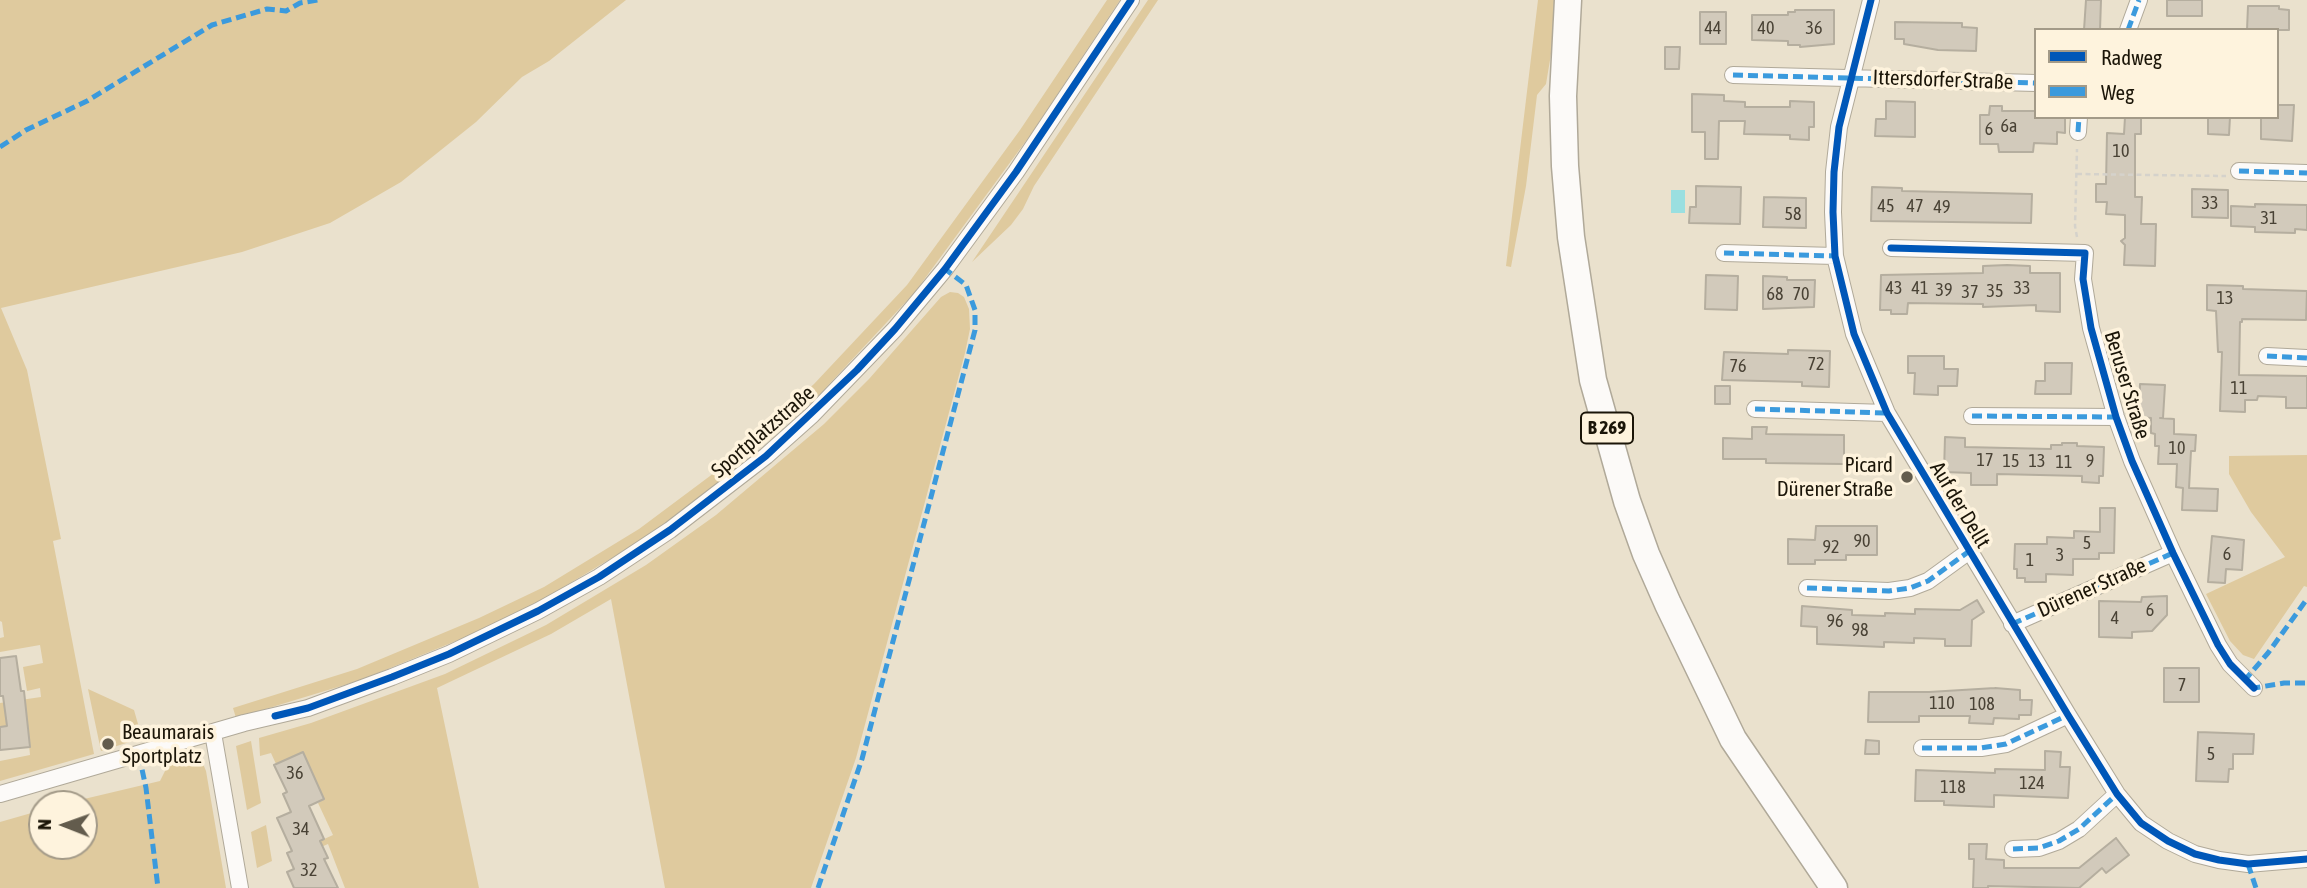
<!DOCTYPE html>
<html>
<head>
<meta charset="utf-8">
<style>
	body { margin:0 }
	#map { position:relative; width:2307px; height:888px; overflow:hidden; background:#eae1cd; font-family:"Asap Condensed",sans-serif }
	canvas { display:block }
	.legend { position:absolute; left:2034px; top:28px; width:245px; height:91px; box-sizing:border-box; background:#fef3dd; border:2px solid #a39a88; margin:0; padding:9px 12px; list-style:none; font-size:21px; color:#1b1508 }
	.legend li { display:flex; align-items:center; gap:14px; height:35px }
	.legend b { width:35px; border:2px solid #a39a88 }
	.north { position:absolute; left:28px; top:790px; width:70px; height:70px; box-sizing:border-box; background:#fef3dd; border:2px solid #a39a88; border-radius:50%; rotate:271deg; font-size:19px; font-weight:700; line-height:28px; text-align:center; color:#1b1508 }
	.north::after { content:''; display:block; margin:auto; width:24px; height:32px; background:#635c4d; clip-path:polygon(50% 0,100% 100%,50% 72%,0 100%) }
</style>
</head>
<body>
<div id="map">
<canvas width="2307" height="888"></canvas>
<ul class="legend">
<li><b style="height:9px;background:#0057b8"></b>Radweg</li>
<li><b style="height:9px;background:#3b9add"></b>Weg</li>
</ul>
<div class="north">N</div>
</div>
<script>
const ctx = document.querySelector('canvas').getContext('2d');
ctx.lineJoin = 'round';
function fill(path, color) { ctx.fillStyle = color; ctx.fill(path, 'evenodd'); }
const toPath = rows => new Path2D(rows.map(r => 'M' + r).join(''));
function stroke(path, color, width, dash) { ctx.strokeStyle = color; ctx.lineWidth = width; ctx.lineCap = dash ? 'butt' : 'round'; ctx.setLineDash(dash || []); ctx.stroke(path); }
function label(font, color, halo, rows, align = 'center') {
  ctx.font = font + ' "Asap Condensed",sans-serif'; ctx.lineWidth = 7; ctx.setLineDash([]); ctx.textBaseline = 'middle'; ctx.strokeStyle = halo; ctx.fillStyle = color; for (const [text, x, y, turn = 0] of rows) {
    ctx.save(); ctx.translate(x, y); ctx.rotate((+turn || 0) * Math.PI / 180); ctx.textAlign = isNaN(turn) ? turn : align; if (halo) ctx.strokeText(text, 0, 0); ctx.fillText(text, 0, 0); ctx.restore();
  }
}
fill(toPath([
	[0,0,626,0,549,61,522,77,476,122,401,182,330,223,242,252,1,308,27,370,61,539,53,541,94,754,0,781,0,761,30,755,27,724,0,727,0,703,41,697,40,688,27,691,23,667,43,663,40,645,0,652,0,638,4,637,2,622,0,621],
	[1107,0,1120,0,1031,134,915,292,820,394,717,484,645,538,547,597,485,629,361,680,236,718,233,708,357,669,479,618,544,587,639,529,710,476,814,384,907,285,1020,130],
	[1148,0,1158,0,1034,186,1023,209,1011,225,972,262],
	[1538,0,1557,0,1551,54,1546,84,1537,95,1526,186,1511,267,1506,266],
	[950,292,958,293,964,297,969,309,970,329,965,353,856,758,811,888,665,888,611,599,551,634,437,688,479,888,345,888,328,844,305,854,302,849,333,835,318,803,323,800,314,782,316,780,303,752,276,764,271,753,260,756,259,738,311,723,445,674,546,625,646,565,716,515,824,424,869,379,941,297],
	[2307,455,2307,587,2304,586,2254,659,2243,655,2230,641,2206,594,2285,557,2251,512,2229,474,2229,456],
	[88,689,134,710,142,738,101,751],
	[251,741,261,803,247,810,236,746],
	[188,756,201,759,206,771,226,888,0,888,0,822,42,810,42,846,84,846,84,804,63,804,160,781,170,761],
	[266,825,272,861,257,868,251,832]
]), '#dfca9e');
fill(toPath([
	[1671,190,1685,190,1685,213,1671,213]
]), '#9adfe0');
const building = toPath([
	[2086,0,2101,0,2100,30,2084,30,2086,0],
	[2167,0,2202,0,2202,16,2167,16,2167,0],
	[2248,6,2279,6,2279,9,2289,10,2289,30,2247,30,2248,6],
	[1795,10,1834,10,1834,44,1800,47,1800,45,1788,45,1788,41,1752,40,1752,15,1788,15,1788,12,1795,12,1795,10],
	[1700,12,1726,12,1726,44,1700,44,1700,12],
	[1895,22,1962,23,1962,27,1977,28,1976,51,1938,50,1904,44,1904,39,1895,39,1895,22],
	[1665,47,1680,47,1679,69,1665,69,1665,47],
	[1692,94,1724,95,1724,101,1745,102,1745,107,1790,107,1790,101,1814,102,1814,127,1809,127,1809,140,1790,139,1790,135,1744,134,1745,121,1719,121,1718,159,1705,159,1705,132,1692,132,1692,94],
	[1886,101,1915,102,1915,137,1875,136,1876,119,1886,119,1886,101],
	[2277,105,2294,105,2292,141,2261,139,2261,117,2277,117,2277,105],
	[1990,106,2002,106,2002,111,2036,111,2036,117,2065,117,2065,133,2057,132,2057,144,2034,143,2033,152,1999,152,1998,144,1980,144,1980,115,1989,115,1990,106],
	[2125,117,2141,117,2141,134,2135,134,2135,197,2142,197,2141,224,2156,224,2155,266,2124,265,2125,245,2121,241,2125,238,2125,215,2106,214,2107,202,2096,202,2096,184,2106,184,2107,133,2124,134,2125,117],
	[2208,117,2230,117,2229,135,2208,134,2208,117],
	[1696,186,1741,187,1740,224,1689,223,1690,207,1696,207,1696,186],
	[1872,187,1902,188,1902,191,2032,194,2031,223,1871,221,1872,187],
	[2192,189,2228,190,2228,218,2192,217,2192,189],
	[1764,197,1806,198,1806,228,1763,227,1764,197],
	[2255,204,2307,205,2307,230,2295,229,2295,233,2255,232,2255,227,2231,226,2231,206,2255,207,2255,204],
	[2007,265,2030,266,2030,273,2060,273,2060,312,2036,311,2036,305,1983,307,1983,304,1908,303,1907,314,1891,314,1891,310,1880,310,1881,275,1983,273,1983,266,2007,265],
	[1706,275,1738,276,1737,310,1705,309,1706,275],
	[1763,276,1787,277,1787,280,1815,280,1814,307,1763,309,1763,276],
	[2207,285,2243,286,2243,289,2307,291,2306,320,2242,319,2242,322,2240,322,2239,375,2307,376,2307,408,2286,408,2286,397,2258,396,2257,400,2245,400,2245,412,2220,411,2222,352,2218,352,2216,311,2207,310,2207,285],
	[1788,350,1830,351,1829,387,1802,386,1802,382,1722,380,1724,352,1788,354,1788,350],
	[1908,356,1944,356,1944,369,1958,369,1957,386,1938,386,1938,395,1914,394,1915,373,1908,373,1908,356],
	[2045,363,2072,363,2071,394,2035,394,2036,381,2045,381,2045,363],
	[2140,384,2165,385,2163,418,2160,418,2174,419,2174,434,2196,435,2195,451,2191,451,2189,488,2218,489,2217,511,2182,510,2183,488,2176,487,2177,464,2158,464,2159,446,2155,446,2155,434,2151,433,2151,418,2139,417,2140,384],
	[1715,386,1730,386,1730,404,1715,404,1715,386],
	[1752,427,1767,427,1766,434,1844,435,1844,464,1766,463,1766,459,1723,459,1723,438,1752,439,1752,427],
	[1945,437,1965,438,1965,447,2051,449,2051,445,2062,445,2062,443,2077,443,2077,446,2104,447,2103,476,2099,476,2099,483,2082,482,2082,476,1997,474,1997,485,1971,485,1971,473,1944,472,1945,437],
	[2100,508,2115,508,2114,553,2099,553,2099,559,2073,559,2073,575,2046,574,2046,582,2025,582,2025,578,2017,578,2017,569,2014,569,2015,544,2047,544,2047,537,2074,538,2074,531,2100,532,2100,508],
	[1816,526,1877,526,1877,555,1846,555,1846,560,1815,560,1815,564,1788,564,1788,539,1815,540,1816,526],
	[2212,536,2244,540,2242,570,2226,569,2225,583,2208,582,2212,536],
	[2167,596,2167,615,2152,631,2132,632,2132,638,2099,637,2099,601,2141,602,2142,597,2167,596],
	[1977,600,1984,612,1972,620,1971,646,1945,646,1945,639,1914,638,1914,643,1884,642,1884,647,1817,644,1817,627,1801,626,1802,606,1852,610,1852,615,1885,616,1885,613,1915,614,1915,609,1960,610,1977,600],
	[16,656,21,691,24,691,30,747,0,750,0,727,7,726,3,696,0,696,0,658,16,656],
	[2164,668,2199,668,2199,702,2164,702,2164,668],
	[1995,688,2020,690,2020,700,2032,700,2031,715,2019,715,2019,719,1994,718,1993,724,1969,723,1970,716,1919,716,1919,722,1868,722,1869,692,1929,692,1995,688],
	[2198,732,2254,734,2253,754,2233,754,2233,769,2229,769,2228,782,2196,781,2198,732],
	[1866,740,1879,741,1879,754,1865,754,1866,740],
	[2045,751,2061,752,2060,767,2070,767,2068,798,1994,795,1994,807,1944,805,1944,801,1915,801,1916,770,1995,773,1995,769,2045,770,2045,751],
	[303,752,324,799,309,806,324,839,320,841,328,858,324,859,338,888,294,888,287,872,294,869,287,853,292,851,277,818,291,812,283,794,287,792,274,765,303,752],
	[2116,838,2129,855,2106,873,2102,868,2079,888,1988,886,1988,888,1973,888,1974,859,1969,859,1969,844,1987,844,1986,859,2004,860,2004,868,2079,868,2116,838]
]);
fill(building, '#d2cabb');
stroke(building, '#b5ae9f', 2);
const minor = toPath([
	[1871,0,1839,127,1834,172,1833,212,1835,256,1854,334,1887,413,2068,715,2117,794,2141,823,2168,841,2195,854,2219,860,2248,864,2307,859],
	[2128,30,2139,0],
	[1733,75,2036,83],
	[2078,132,2079,117],
	[2239,171,2307,173],
	[1891,248,2085,253,2083,279,2091,328,2116,417,2132,461,2173,553,2218,645,2230,664,2254,688],
	[1724,253,1835,256],
	[2267,356,2307,358],
	[1755,409,1887,413],
	[1972,416,2116,417],
	[1807,588,1889,591,1910,588,1928,581,1968,552],
	[2012,624,2173,553],
	[213,733,240,888],
	[1922,748,1981,748,2006,744,2068,715],
	[0,794,244,723,308,708,392,677,449,654,538,611,599,577,670,530,766,456,812,415,895,329,945,269,1016,172,1131,0],
	[2013,849,2039,848,2059,841,2079,829,2117,794]
]);
const primary = toPath([
	[1568,0,1563,96,1565,166,1571,237,1593,380,1627,501,1646,554,1668,604,1733,739,1834,888]
]);
stroke(minor, '#b0a999', 18);
stroke(primary, '#b0a999', 29);
stroke(toPath([
	[2077,174,2226,176],
	[2077,237,2075,226,2077,149]
]), '#d5d2cb', 2.5, [5, 3.5]);
stroke(minor, '#fcfaf8', 16);
stroke(primary, '#fcfaf8', 26);
stroke(toPath([
	[2128,30,2139,0],
	[1733,75,2036,83],
	[2078,132,2079,117],
	[0,147,26,130,87,101,212,25,267,9,286,11,300,3,318,0],
	[2239,171,2307,173],
	[1724,253,1835,256],
	[2267,356,2307,358],
	[1755,409,1887,413],
	[1972,416,2116,417],
	[1807,588,1889,591,1910,588,1928,581,1968,552],
	[2012,624,2173,553],
	[2244,681,2268,653,2307,599],
	[2251,686,2254,688,2284,683,2307,683],
	[1922,748,1981,748,2006,744,2068,715],
	[139,755,146,788,158,888],
	[2013,849,2039,848,2059,841,2079,829,2117,794],
	[2248,864,2256,888],
	[818,888,862,759,975,330,975,310,966,285,945,269]
]), '#3b9add', 5, [10, 5]);
stroke(toPath([
	[1871,0,1839,127,1834,172,1833,212,1835,256,1854,334,1887,413,2068,715,2117,794,2141,823,2168,841,2195,854,2219,860,2248,864,2307,859],
	[1891,248,2085,253,2083,279,2091,328,2116,417,2132,461,2173,553,2218,645,2230,664,2254,688],
	[275,716,308,708,392,677,449,654,538,611,599,577,670,530,766,456,857,370,895,329,945,269,1016,172,1131,0]
]), '#0057b8', 7);
for (const [x, y, r, color] of [
	[1907,477,7,"#635c4d"],
	[108,744,7,"#635c4d"]
]) { const dot = new Path2D(); dot.arc(x, y, r, 0, 2 * Math.PI); ctx.fillStyle = color; ctx.fill(dot); stroke(dot, '#fef3dd', 2.5); }
label('18px', '#494235', null, [
	["44",1713,28],
	["40",1766,28],
	["36",1814,28],
	["6a",2009,126],
	["6",1989,129],
	["10",2121,151],
	["33",2210,203],
	["45",1886,206],
	["47",1915,206],
	["49",1942,207],
	["58",1793,214],
	["31",2269,218],
	["43",1894,288],
	["41",1920,288],
	["33",2022,288],
	["39",1944,290],
	["35",1995,291],
	["37",1970,292],
	["68",1775,294],
	["70",1801,294],
	["13",2225,298],
	["72",1816,364],
	["76",1738,366],
	["11",2239,388],
	["10",2177,448],
	["17",1985,460],
	["15",2011,461],
	["13",2037,461],
	["9",2090,461],
	["11",2064,462],
	["90",1862,541],
	["5",2087,543],
	["92",1831,547],
	["6",2227,554],
	["3",2060,555],
	["1",2030,560],
	["6",2150,610],
	["4",2115,618],
	["96",1835,621],
	["98",1860,630],
	["7",2182,685],
	["110",1942,703],
	["108",1982,704],
	["5",2211,754],
	["36",295,773],
	["124",2032,783],
	["118",1953,787],
	["34",301,829],
	["32",309,870]
]);
for (const [x, y, w] of [
	[1607,428,52]
]) { const box = new Path2D(); box.roundRect(x - w / 2, y - 15.5, w, 31, 5); ctx.fillStyle = '#fef3dd'; ctx.fill(box); stroke(box, '#1b1508', 2); }
label('bold 19px', '#1b1508', null, [
	["B 269",1607,428]
]);
label('21px', '#1b1508', '#fef3dd', [
	["Ittersdorfer Straße",1943,80,2],
	["Beruser Straße",2127,385,73],
	["Sportplatzstraße",763,432,-41],
	["Auf der Dellt",1960,505,59],
	["Dürener Straße",2092,588,-24]
]);
label('21px', '#1b1508', '#fef3dd', [
	["Picard",1893,465],
	["Dürener Straße",1893,489],
	["Beaumarais",122,732,"left"],
	["Sportplatz",122,756,"left"]
], 'right');
</script>
</body>
</html>
